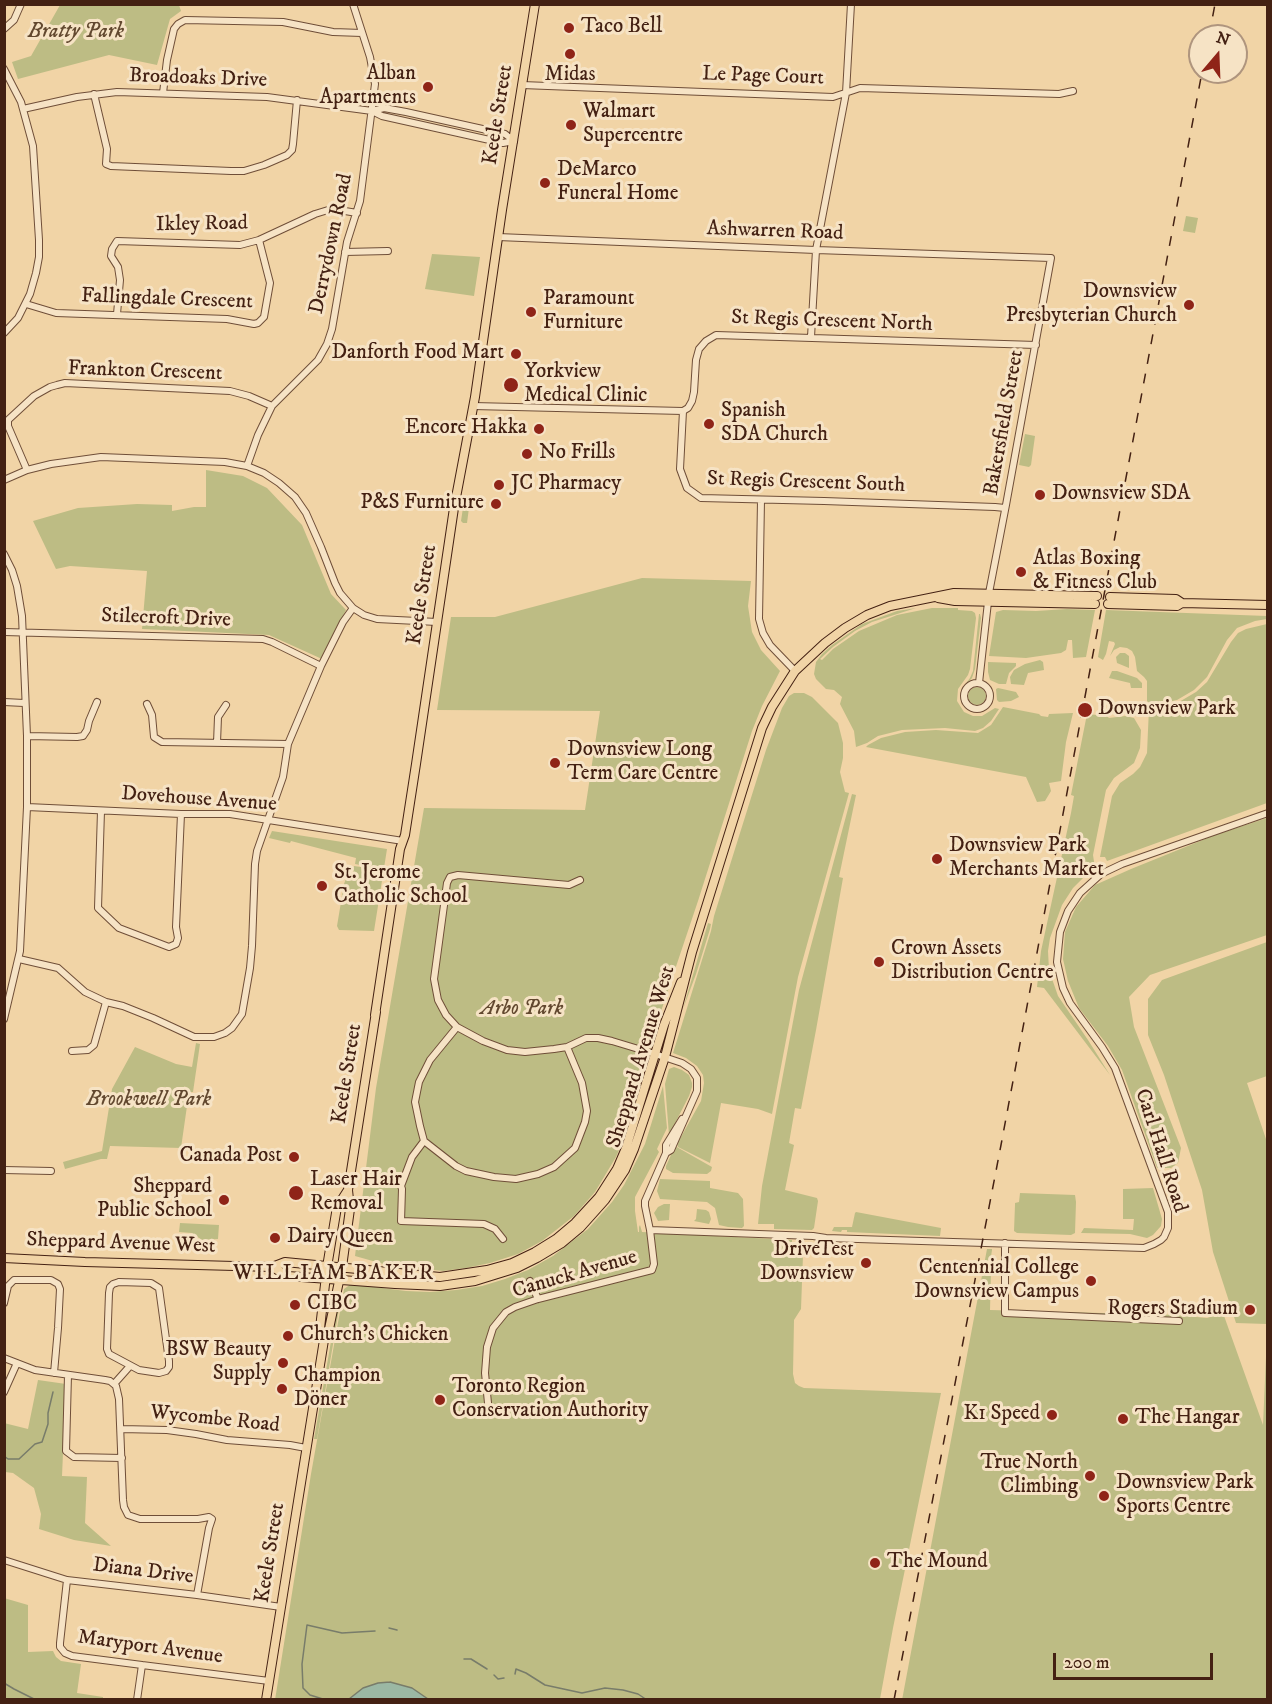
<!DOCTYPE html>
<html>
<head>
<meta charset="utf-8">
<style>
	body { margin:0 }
	#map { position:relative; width:1272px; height:1704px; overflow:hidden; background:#f1d4a6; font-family:"IM FELL DW Pica",serif }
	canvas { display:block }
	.frame { position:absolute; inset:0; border:6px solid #442113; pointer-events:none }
	.north { position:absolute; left:1188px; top:24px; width:60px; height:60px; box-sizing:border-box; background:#f6e3c5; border:2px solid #af957e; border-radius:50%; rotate:19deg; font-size:16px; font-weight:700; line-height:24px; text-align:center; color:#442113 }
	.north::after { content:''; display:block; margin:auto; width:21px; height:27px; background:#8f2418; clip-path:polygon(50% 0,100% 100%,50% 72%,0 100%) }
	.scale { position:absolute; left:1053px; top:1653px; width:160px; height:27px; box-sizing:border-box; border:3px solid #442113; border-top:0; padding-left:8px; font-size:18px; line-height:21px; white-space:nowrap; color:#442113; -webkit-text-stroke:4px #f6e3c5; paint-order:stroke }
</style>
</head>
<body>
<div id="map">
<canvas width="1272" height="1704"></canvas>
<div class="frame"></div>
<div class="north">N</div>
<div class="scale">200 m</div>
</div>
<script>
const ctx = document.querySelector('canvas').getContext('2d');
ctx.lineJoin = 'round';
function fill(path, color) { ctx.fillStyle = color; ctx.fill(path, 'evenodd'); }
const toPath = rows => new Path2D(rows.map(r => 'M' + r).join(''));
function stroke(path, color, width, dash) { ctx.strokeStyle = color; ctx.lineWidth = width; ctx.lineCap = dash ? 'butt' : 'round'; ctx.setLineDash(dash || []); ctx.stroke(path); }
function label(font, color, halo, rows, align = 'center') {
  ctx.font = font + ' "IM FELL DW Pica",serif'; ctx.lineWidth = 6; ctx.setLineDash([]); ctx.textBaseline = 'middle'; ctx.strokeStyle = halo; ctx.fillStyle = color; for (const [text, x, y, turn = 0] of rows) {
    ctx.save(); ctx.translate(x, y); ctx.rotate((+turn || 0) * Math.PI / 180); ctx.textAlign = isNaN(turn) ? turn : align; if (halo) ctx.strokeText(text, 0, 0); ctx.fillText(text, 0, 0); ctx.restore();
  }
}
fill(toPath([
	[60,5,179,5,181,11,170,19,157,65,109,55,18,79,12,62,31,56],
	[1186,216,1198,218,1195,233,1183,231],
	[432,254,480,257,474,296,425,289],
	[1025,434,1035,436,1031,465,1029,467,1019,465],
	[206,470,243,476,267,488,302,525,331,594,346,610,322,659,269,635,142,629,147,571,70,566,56,569,33,521,78,508,137,504,172,505,172,511,194,507,206,507],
	[470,500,467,523,463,523,461,521,464,501],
	[642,578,751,581,748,606,752,632,761,650,780,671,762,706,752,731,698,901,650,1044,626,1134,616,1157,595,1192,574,1216,542,1241,518,1254,490,1263,466,1268,443,1271,387,1265,355,1256,376,1088,424,808,585,810,600,711,437,710,451,617,495,617],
	[916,608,872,622,855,631,833,647,820,659,822,660,833,649,859,631,897,615,932,608,958,608,958,610,972,611,975,613,976,618,970,669,968,675,958,689,957,701,964,712,973,716,982,716,995,708,999,709,991,721,983,728,975,731,945,728,902,730,878,736,867,743,856,747,854,731,840,704,842,697,834,690,826,689,816,679,814,674,816,662,822,654,832,645,862,624,897,611],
	[1067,609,1095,610,1086,657,1073,658,1072,640,1068,640,1066,650,1061,653,1026,658,989,656,996,612,1003,610,1036,611],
	[1106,610,1267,616,1267,619,1255,621,1237,628,1227,640,1207,677,1194,690,1177,700,1163,703,1149,703,1147,701,1147,681,1144,677,1137,671,1135,657,1132,651,1127,648,1120,647,1114,650,1110,656,1115,644,1114,642,1109,641,1106,654,1103,660,1098,657],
	[979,614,980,614,981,618,975,669,972,678,962,689,961,702,961,690,970,678,973,671],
	[1267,624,1267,803,1107,861,1105,857,1100,857,1112,796,1120,783,1133,774,1140,767,1147,753,1149,708,1179,702,1196,692,1207,682,1231,642,1238,633,1246,629],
	[1120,653,1125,653,1129,656,1129,668,1117,663,1116,657],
	[1040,660,1043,662,1044,670,1028,673,1024,685,1011,684,1010,677,1014,670,1025,664],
	[988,662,1016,663,1016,666,1009,673,1006,684,999,684,990,680,988,672],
	[1112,671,1117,671,1137,678,1142,683,1142,688,1131,688,1130,683,1109,678],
	'968 696a9 9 0 1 1 18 0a9 9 0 1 1-18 0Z',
	[998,688,1016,692,1019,697,1011,701,999,702,997,700,996,689],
	[794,693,804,693,812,697,838,723,843,743,843,758,840,772,845,792,849,793,798,977,772,1114,758,1109,721,1103,710,1163,678,1147,677,1144,701,1101,704,1083,703,1075,697,1066,686,1058,673,1053,711,931,714,916,766,750,782,708,789,696],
	[1003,707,1039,714,1041,716,1048,717,1049,714,1073,713,1066,742,1061,781,1049,783,1051,791,1045,801,1037,802,1026,777,866,747,868,745,881,738,905,732,936,730,978,733,991,725],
	[1087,714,1107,716,1109,718,1125,716,1134,718,1141,730,1140,748,1134,763,1114,778,1106,790,1093,855,1095,868,1093,869,1092,873,1085,876,1073,888,1062,905,1050,938,1048,951,1049,970,1058,996,1088,1040,1110,1075,1044,988,1037,987,1041,951,1071,813,1074,796,1071,795],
	[852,794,856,795,839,877,843,878,816,1030,801,1109,795,1108,789,1143,794,1145,785,1190,817,1198,818,1201,814,1228,812,1230,774,1229,774,1224,758,1224,762,1186,799,990],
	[1267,818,1267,935,1150,975,1129,997,1134,1027,1181,1148,1178,1163,1171,1168,1157,1168,1122,1070,1108,1046,1079,1008,1068,981,1063,959,1065,932,1076,907,1095,885,1131,869,1215,835],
	[272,831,387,849,374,931,339,930,337,926,344,884,348,873,353,874,354,866,361,867,362,873,365,876,369,876,371,872,371,870,366,866,355,864,356,858,291,841,290,843,269,838],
	[708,923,711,924,710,929,696,974,683,1009],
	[1267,942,1267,1076,1247,1083,1267,1142,1267,1324,1236,1323,1213,1252,1202,1190,1164,1075,1148,1035,1148,999,1162,980],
	[196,1043,200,1044,193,1092,189,1092,181,1148,110,1146,107,1159,101,1159,65,1169,63,1162,102,1151,112,1089,135,1047,176,1064,192,1067],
	[674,1067,682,1070,689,1075,692,1083,692,1087,689,1096,669,1135,665,1084,669,1069],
	[663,1086,667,1128,657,1149,659,1152,635,1197,635,1211,638,1232,639,1232,639,1227,640,1225,642,1232,792,1240,792,1254,803,1255,801,1309,794,1320,793,1374,795,1383,799,1386,804,1388,941,1393,893,1628,880,1699,275,1700,311,1474,344,1289,351,1284,406,1291,430,1292,456,1290,482,1286,505,1279,528,1270,553,1256,588,1229,612,1202,624,1185,645,1144],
	[675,1146,712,1167,711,1171,707,1174,673,1173,666,1169,666,1166],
	[660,1179,710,1181,710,1188,738,1193,743,1199,744,1226,742,1228,728,1227,719,1225,715,1208,707,1202,660,1199,657,1191],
	[1153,1188,1162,1219,1161,1226,1153,1235,1147,1238,1130,1234,1081,1233,1084,1228,1133,1230,1134,1219,1123,1219,1123,1189],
	[1020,1193,1075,1195,1076,1202,1075,1233,1071,1235,1017,1233,1014,1231,1015,1205,1015,1203,1019,1202],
	[664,1204,670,1204,669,1220,658,1221,654,1213,658,1207],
	[697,1209,706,1210,709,1212,711,1219,709,1224,694,1221,696,1219],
	[856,1212,941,1228,940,1236,847,1232,847,1230,842,1230,841,1232,832,1231,834,1227,852,1227,855,1213],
	[180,1223,219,1225,218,1239,202,1240,192,1233,179,1232],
	[987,1249,992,1249,992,1250,989,1269,991,1271,990,1310,1177,1315,1207,1318,1223,1313,1263,1425,1267,1334,1267,1699,902,1700],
	[337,1307,339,1309,317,1439,314,1439],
	[38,1380,66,1384,62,1476,87,1477,85,1523,111,1546,74,1540,39,1529,41,1514,34,1488,13,1473,5,1472,4,1423,28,1429],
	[4,1598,28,1605,28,1652,53,1651,56,1657,61,1661,81,1664,77,1693,103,1697,103,1699,5,1699]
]), '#bdbc84');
const water = toPath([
	[390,1682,412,1688,428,1699,349,1699,363,1688,378,1683,390,1682]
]);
fill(water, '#9bb8a4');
stroke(water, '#787c6a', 1.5);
stroke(toPath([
	[4,1456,8,1459,19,1459,35,1444,42,1442,48,1424,48,1413,53,1392],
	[389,1628,397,1630],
	[464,1659,471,1659,487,1669],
	[515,1674,516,1669,526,1673,545,1685,582,1693,605,1688,623,1690,638,1694,647,1700],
	[494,1675,498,1679,504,1678],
	[4,1683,14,1689,36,1700],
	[326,1700,310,1695,303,1688,302,1664,307,1625,342,1633,375,1631]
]), '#787c6a', 1.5);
const minor = toPath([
	[4,29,14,20,21,4],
	[4,69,21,102,33,146,39,240,39,257,36,273,30,294,18,318,4,333],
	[522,85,833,97,860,88,1059,94,1073,91],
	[163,93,167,60,174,29,178,24,185,20,283,22,333,32,362,33],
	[94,94,107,149,106,164,111,166,231,171,244,171,264,165,287,155,292,150,293,144,297,100],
	[23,109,77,97,117,92,267,97,372,111,384,108,406,112,505,134,514,141],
	[372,111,382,116,503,143,514,141],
	[498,237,816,250,1051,258,1006,505,989,593,979,683],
	[345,252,388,251],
	[26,304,56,313,227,319,254,324,258,323,264,317,270,283,259,240],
	[117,314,120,280,118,267,111,256,112,249,117,241,240,245,259,240,315,214,328,210,339,210,357,213],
	[811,337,816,250,846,93,851,4],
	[473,406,683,411],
	[683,411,688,408,692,401,694,392,696,360,699,349,706,341,716,335,1036,345],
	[683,411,680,469,687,488,701,498,824,501,995,507,1005,508],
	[247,466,258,435,272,406,318,360,327,344,332,329,347,242,360,201,375,84,370,57,353,4],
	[27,470,8,426,8,420,34,396,50,387,57,385,65,383,230,391,249,396,272,406],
	[4,480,27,470,51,464,101,457,225,462,247,466,264,473,279,483,295,497,306,513,321,547,335,583,340,593,353,608,364,615,377,619,437,622],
	[761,500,759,619,763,633,770,645,795,671],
	[4,554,12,570,17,586,22,616,27,736,27,807,20,951,4,1019],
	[4,632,263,639,272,642,321,666],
	'964 696a13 13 0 1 1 26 0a13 13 0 1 1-26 0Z',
	[4,702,24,703],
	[147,704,152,715,154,737,162,742,288,744],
	[27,736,77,737,83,736,87,730,89,721,97,702],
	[217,743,218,717,226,705],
	[27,807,181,814,230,814,403,841],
	[101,811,98,908,119,928,169,947,176,944,178,938,176,927,181,814],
	[580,880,569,885,458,875,450,877,447,883,434,979,438,1000,446,1015,457,1027,483,1041,507,1050,525,1052,554,1049,567,1047,586,1038,598,1038,612,1041,655,1054,682,1063,691,1069,697,1078,697,1091,674,1143,671,1150,666,1153],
	[19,959,58,968,85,992,106,1002,123,1006,153,1018,194,1037,214,1037,225,1033,232,1028,242,1014,250,968,252,946,255,864,257,851,283,777,288,744,321,666,343,622,353,608],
	[457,1027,430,1060,419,1082,415,1102,420,1126,424,1141,456,1166,466,1171,494,1177,516,1179,538,1174,554,1167,575,1148,585,1122,587,1111,582,1083,567,1047],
	[72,1051,88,1050,94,1045,106,1002],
	[424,1141,412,1157,401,1186,402,1189,401,1221,484,1224,495,1229,503,1239],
	[4,1170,51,1171],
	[650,1230,813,1236,826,1238,1144,1248,1154,1244,1161,1240,1164,1237,1168,1228,1168,1212,1115,1068,1102,1047,1070,1003,1063,988,1057,962,1060,932,1068,911,1080,893,1101,874,1122,864,1268,813],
	[1005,1243,1005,1313,1179,1321],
	[530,1281,538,1299],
	[119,1282,151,1283,159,1288,169,1361,169,1367,166,1371,159,1373,139,1370,109,1354,107,1349,109,1293,110,1287,113,1284,119,1282],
	[4,1303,8,1286,14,1280,51,1280,58,1284,60,1289,58,1328,54,1373],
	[4,1358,35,1370,105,1380,110,1381,116,1386,119,1399,123,1500,124,1507,128,1515,140,1519,198,1519,209,1517,212,1519,209,1528,197,1595],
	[68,1375,66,1451,74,1457,122,1458],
	[114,1384,130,1366],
	[4,1392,17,1363],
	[489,1413,485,1373,487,1347,493,1328,506,1312,515,1307,538,1299,652,1270,654,1264,650,1230,645,1206,645,1201,666,1153,666,1145,682,1119],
	[121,1429,167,1430,196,1434,227,1440,290,1445,306,1448],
	[4,1560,67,1580,197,1595,281,1607],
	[67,1580,60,1643,60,1647,65,1653,72,1656,142,1665,269,1681],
	[137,1700,142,1665]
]);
const major = toPath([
	[1110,597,1176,599,1182,603],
	[938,598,955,601,1095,604],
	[1108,604,1177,606,1182,603,1268,605],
	[375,1015,400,849,405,835,416,764,454,508,475,397,502,210,535,4],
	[4,1258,85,1262,272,1267,285,1262,440,1277,487,1270,512,1263,535,1252,556,1239,575,1223,599,1197,617,1169,626,1148,664,1025,681,982],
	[272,1267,288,1276,395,1284,440,1286,475,1281,517,1268,537,1258,562,1243,580,1228,605,1200,625,1170,634,1149,665,1057,692,952,762,728,772,707,795,671,825,643,845,628,867,615,890,606,954,593,1097,596],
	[324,1340,320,1328,327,1267,337,1207,348,1190],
	[266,1700,324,1340,329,1329,342,1267,350,1209,348,1190,376,1012]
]);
stroke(minor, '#6f4e38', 8);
stroke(major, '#442113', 10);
stroke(minor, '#f6e3c5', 6);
stroke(major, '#f1d4a6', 8);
stroke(toPath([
	[1209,36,1215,4],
	[894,1700,1001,1145,1202,72]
]), '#442113', 1.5, [10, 10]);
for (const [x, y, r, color] of [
	[569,28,6,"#8f2418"],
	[570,54,6,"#8f2418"],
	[428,87,6,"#8f2418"],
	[571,125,6,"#8f2418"],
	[545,183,6,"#8f2418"],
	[1189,305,6,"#8f2418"],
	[531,312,6,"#8f2418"],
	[516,354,6,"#8f2418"],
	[511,385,8,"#8f2418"],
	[709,424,6,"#8f2418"],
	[539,429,6,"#8f2418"],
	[527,454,6,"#8f2418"],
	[499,485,6,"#8f2418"],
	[1040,495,6,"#8f2418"],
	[496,504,6,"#8f2418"],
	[1021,572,6,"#8f2418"],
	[1085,710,8,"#8f2418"],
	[555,763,6,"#8f2418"],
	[937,859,6,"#8f2418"],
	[322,886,6,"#8f2418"],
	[879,962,6,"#8f2418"],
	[294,1157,6,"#8f2418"],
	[296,1193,8,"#8f2418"],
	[224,1200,6,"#8f2418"],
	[275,1238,6,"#8f2418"],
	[866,1263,6,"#8f2418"],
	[1091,1281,6,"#8f2418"],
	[295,1305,6,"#8f2418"],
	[1250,1310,6,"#8f2418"],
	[288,1336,6,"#8f2418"],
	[283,1363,6,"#8f2418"],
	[282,1389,6,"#8f2418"],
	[440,1400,6,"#8f2418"],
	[1052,1415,6,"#8f2418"],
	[1123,1419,6,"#8f2418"],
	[1090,1476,6,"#8f2418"],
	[1104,1496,6,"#8f2418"],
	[875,1563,6,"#8f2418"]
]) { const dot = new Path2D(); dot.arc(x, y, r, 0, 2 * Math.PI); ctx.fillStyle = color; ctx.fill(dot); stroke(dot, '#f6e3c5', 2); }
label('21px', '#442113', '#f6e3c5', [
	["Taco Bell",581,28],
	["Alban",416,75,"right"],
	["Apartments",416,99,"right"],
	["Midas",570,76,"center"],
	["Walmart",583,113],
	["Supercentre",583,137],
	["DeMarco",557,171],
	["Funeral Home",557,195],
	["Downsview",1177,293,"right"],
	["Presbyterian Church",1177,317,"right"],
	["Paramount",543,300],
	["Furniture",543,324],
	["Danforth Food Mart",504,354,"right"],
	["Yorkview",524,373],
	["Medical Clinic",524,397],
	["Spanish",721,412],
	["SDA Church",721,436],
	["Encore Hakka",527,429,"right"],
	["No Frills",539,454],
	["JC Pharmacy",511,485],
	["Downsview SDA",1052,495],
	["P&S Furniture",484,504,"right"],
	["Atlas Boxing",1033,560],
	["& Fitness Club",1033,584],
	["Downsview Park",1098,710],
	["Downsview Long",567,751],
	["Term Care Centre",567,775],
	["Downsview Park",949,847],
	["Merchants Market",949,871],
	["St. Jerome",334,874],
	["Catholic School",334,898],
	["Crown Assets",891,950],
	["Distribution Centre",891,974],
	["Canada Post",282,1157,"right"],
	["Laser Hair",310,1181],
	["Removal",310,1205],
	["Sheppard",212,1188,"right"],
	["Public School",212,1212,"right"],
	["Dairy Queen",287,1238],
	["DriveTest",854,1251,"right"],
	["Downsview",854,1275,"right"],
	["Centennial College",1079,1269,"right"],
	["Downsview Campus",1079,1293,"right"],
	["CIBC",307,1305],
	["Rogers Stadium",1238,1310,"right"],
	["Church's Chicken",300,1336],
	["BSW Beauty",271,1351,"right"],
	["Supply",271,1375,"right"],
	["Champion",294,1377],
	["Döner",294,1401],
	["Toronto Region",452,1388],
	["Conservation Authority",452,1412],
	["K1 Speed",1040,1415,"right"],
	["The Hangar",1135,1419],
	["True North",1078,1464,"right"],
	["Climbing",1078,1488,"right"],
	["Downsview Park",1116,1484],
	["Sports Centre",1116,1508],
	["The Mound",887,1563]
], 'left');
label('italic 21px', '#62482f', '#f6e3c5', [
	["Bratty Park",76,33],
	["Arbo Park",522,1010],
	["Brookwell Park",149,1101]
]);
label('21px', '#442113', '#f6e3c5', [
	["Le Page Court",763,77,2],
	["Broadoaks Drive",198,79,2],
	["Keele Street",499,115,-81],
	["Ikley Road",202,225,-1],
	["Ashwarren Road",775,232,2],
	["Derrydown Road",332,244,-78],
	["Fallingdale Crescent",167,300,2],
	["St Regis Crescent North",832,322,2],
	["Frankton Crescent",145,372,2],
	["Bakersfield Street",1005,423,-80],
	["St Regis Crescent South",806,483,2],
	["Keele Street",423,595,-81],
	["Stilecroft Drive",166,619,2],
	["Dovehouse Avenue",199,800,4],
	["Sheppard Avenue West",642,1057,-73],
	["Keele Street",348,1074,-81],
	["Carl Hall Road",1160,1151,72],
	["Sheppard Avenue West",121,1244,2],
	["Canuck Avenue",575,1275,-16],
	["Wycombe Road",215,1420,6],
	["Keele Street",271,1553,-81],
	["Diana Drive",143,1572,7],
	["Maryport Avenue",150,1648,8]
]);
ctx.letterSpacing = '1.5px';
label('22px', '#442113', '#f6e3c5', [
	["WILLIAM BAKER",334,1274]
]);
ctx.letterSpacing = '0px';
</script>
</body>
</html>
